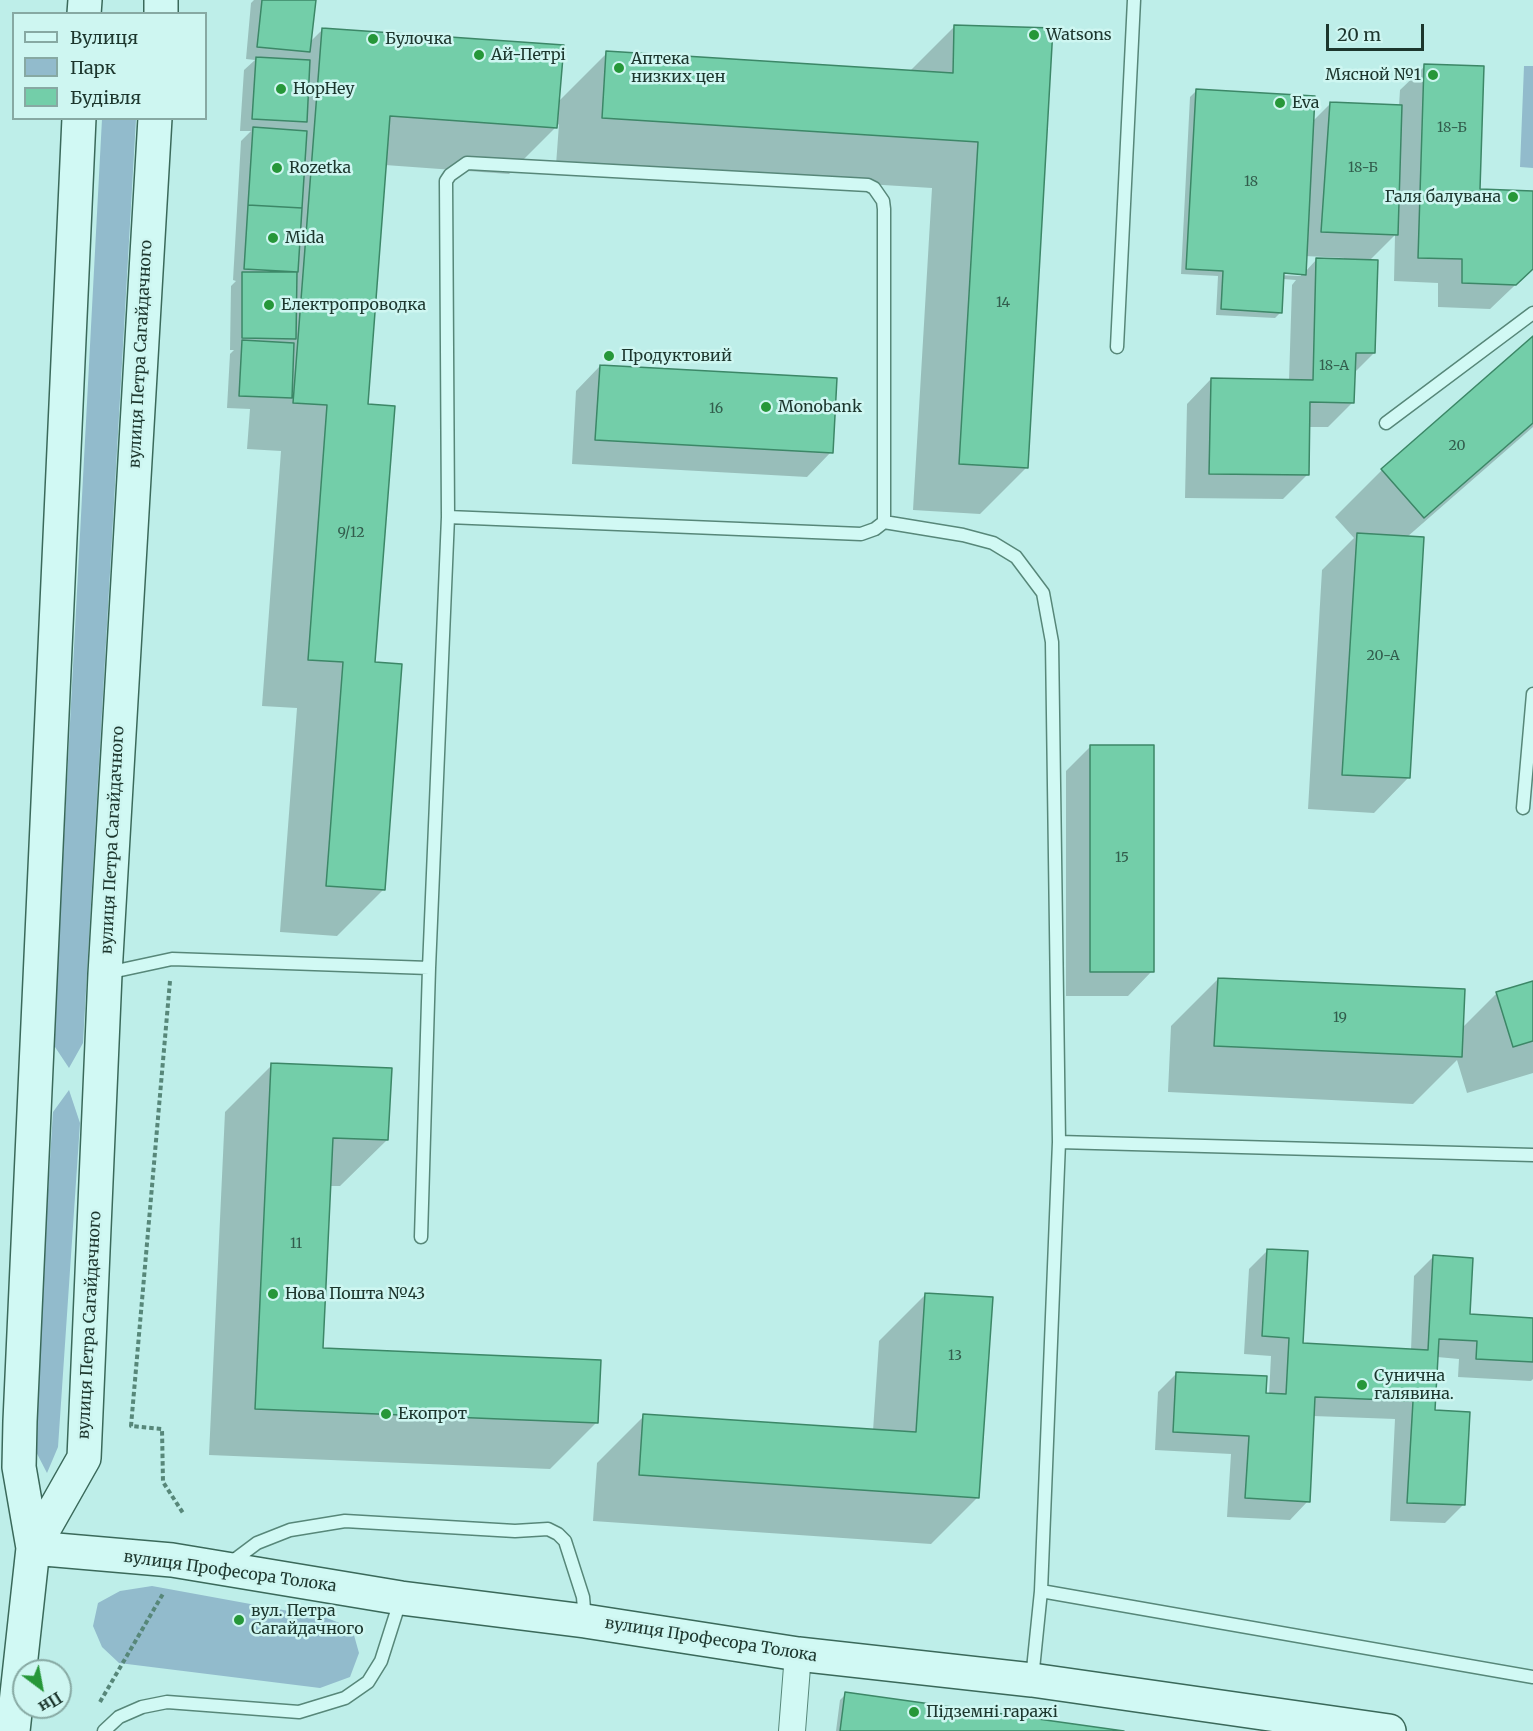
<!DOCTYPE html>
<html>
<head>
<meta charset="utf-8">
<style>
	body { margin:0 }
	#map { position:relative; width:1533px; height:1731px; overflow:hidden; background:#beeee9; font-family:Merriweather,serif }
	canvas { display:block }
	.legend { position:absolute; left:12px; top:12px; width:195px; height:108px; box-sizing:border-box; background:#cef6f1; border:2px solid #87a9a3; margin:0; padding:8px 10px; list-style:none; font-size:18px; color:#1c362d }
	.legend li { display:flex; align-items:center; gap:12px; height:30px }
	.legend b { width:30px; border:2px solid #87a9a3 }
	.north { position:absolute; left:12px; top:1659px; width:60px; height:60px; box-sizing:border-box; background:#cef6f1; border:2px solid #87a9a3; border-radius:50%; rotate:148deg; font-size:16px; font-weight:700; line-height:24px; text-align:center; color:#1c362d }
	.north::after { content:''; display:block; margin:auto; width:21px; height:27px; background:#269739; clip-path:polygon(50% 0,100% 100%,50% 72%,0 100%) }
	.scale { position:absolute; left:1326px; top:24px; width:98px; height:27px; box-sizing:border-box; border:3px solid #1c362d; border-top:0; padding-left:8px; font-size:18px; line-height:21px; white-space:nowrap; color:#1c362d; -webkit-text-stroke:4px #cef6f1; paint-order:stroke }
</style>
</head>
<body>
<div id="map">
<canvas width="1533" height="1731"></canvas>
<ul class="legend">
<li><b style="height:8px;background:#d1f9f4"></b>Вулиця</li>
<li><b style="height:16px;background:#92bbcc"></b>Парк</li>
<li><b style="height:16px;background:#73cea9"></b>Будівля</li>
</ul>
<div class="north">Пн</div>
<div class="scale">20 m</div>
</div>
<script>
const ctx = document.querySelector('canvas').getContext('2d');
ctx.lineJoin = 'round';
function fill(path, color) { ctx.fillStyle = color; ctx.fill(path, 'evenodd'); }
const toPath = rows => new Path2D(rows.map(r => 'M' + r).join(''));
function stroke(path, color, width, dash) { ctx.strokeStyle = color; ctx.lineWidth = width; ctx.lineCap = dash ? 'butt' : 'round'; ctx.setLineDash(dash || []); ctx.stroke(path); }
function label(font, color, halo, rows, align = 'center') {
  ctx.font = font + ' Merriweather,serif'; ctx.lineWidth = 5; ctx.setLineDash([]); ctx.textBaseline = 'middle'; ctx.strokeStyle = halo; ctx.fillStyle = color; for (const [text, x, y, turn = 0] of rows) {
    ctx.save(); ctx.translate(x, y); ctx.rotate((+turn || 0) * Math.PI / 180); ctx.textAlign = isNaN(turn) ? turn : align; if (halo) ctx.strokeText(text, 0, 0); ctx.fillText(text, 0, 0); ctx.restore();
  }
}
fill(toPath([
	[1524,66,1533,66,1533,168,1520,167],
	[102,119,136,119,83,1043,69,1068,53,1044],
	[69,1090,80,1123,58,1447,47,1473,32,1444,53,1112],
	[152,1586,327,1618,352,1628,359,1653,350,1677,320,1688,119,1663,102,1647,93,1626,98,1603,120,1591]
]), '#92bbcc');
fill(toPath([
	[254,0,314,0,310,42,323,29,558,102,607,53,909,72,955,26,1051,29,1026,468,980,514,913,510,932,188,556,165,559,124,509,174,385,165,367,406,374,663,384,889,337,936,280,932,297,708,262,706,281,451,247,449,250,409,227,408,230,354,234,350,230,350,231,286,236,281,233,280,241,141,251,131,240,131,244,70,255,60,246,59,251,3],
	[1425,66,1478,191,1533,192,1533,268,1490,309,1438,307,1438,283,1394,281,1395,235,1369,261,1374,353,1354,373,1353,402,1328,427,1308,427,1307,475,1283,499,1185,498,1187,404,1211,379,1289,381,1292,285,1296,280,1283,279,1281,312,1275,318,1216,315,1218,276,1181,274,1190,97,1196,91,1312,122,1331,103,1399,106,1400,90],
	[1305,256,1344,258,1344,260,1316,260,1305,272],
	[1277,272,1301,273,1301,276,1277,275],
	[1533,338,1533,427,1407,537,1408,778,1374,813,1308,809,1322,570,1354,538,1335,517,1382,470],
	[600,366,831,452,807,477,572,464,576,391],
	[1091,746,1152,971,1128,996,1066,996,1066,771],
	[1218,979,1462,1028,1497,993,1533,982,1533,1073,1467,1093,1457,1060,1413,1104,1168,1092,1171,1026],
	[272,1065,387,1140,340,1186,329,1186,322,1350,596,1423,550,1469,209,1455,225,1112],
	[1267,1251,1302,1345,1411,1350,1414,1276,1433,1257,1468,1316,1533,1319,1533,1379,1531,1381,1458,1377,1459,1359,1437,1357,1434,1412,1463,1505,1445,1523,1390,1521,1395,1419,1313,1416,1308,1501,1290,1520,1227,1517,1231,1454,1155,1450,1158,1392,1177,1373,1269,1395,1271,1356,1244,1354,1249,1269],
	[926,1294,978,1497,931,1544,593,1521,597,1463,644,1416,873,1431,879,1341],
	[846,1694,1113,1731,836,1731,840,1700]
]), '#0003');
const building = toPath([
	[262,0,316,0,310,52,257,47,262,0],
	[954,25,1053,28,1028,468,959,464,978,142,602,118,606,51,953,73,954,25],
	[322,28,564,45,557,128,390,116,368,404,395,406,375,662,402,664,385,890,326,886,343,662,308,660,327,405,293,403,322,28],
	[256,57,310,60,307,122,252,119,256,57],
	[1424,64,1484,66,1480,189,1533,191,1533,269,1516,285,1462,283,1462,259,1418,258,1424,64],
	[1196,89,1315,96,1306,275,1284,273,1282,313,1221,309,1223,271,1186,269,1196,89],
	[1330,102,1402,105,1398,235,1321,232,1330,102],
	[253,127,307,131,302,208,248,205,253,127],
	[248,205,302,208,298,272,244,269,248,205],
	[1316,258,1378,260,1375,353,1356,353,1354,403,1310,402,1309,475,1209,474,1211,378,1313,380,1316,258],
	[242,272,297,272,296,339,242,338,242,272],
	[1533,336,1533,423,1424,518,1381,469,1533,336],
	[242,340,294,343,292,398,239,396,242,340],
	[600,365,837,378,833,453,595,440,600,365],
	[1357,533,1424,537,1410,778,1342,775,1357,533],
	[1090,745,1154,745,1154,972,1090,972,1090,745],
	[1218,978,1465,989,1462,1057,1214,1046,1218,978],
	[1533,981,1533,1041,1513,1047,1496,992,1533,981],
	[271,1063,392,1068,388,1140,333,1138,323,1348,601,1360,598,1423,255,1409,271,1063],
	[1267,1249,1308,1251,1303,1343,1428,1350,1433,1255,1473,1258,1470,1314,1533,1318,1533,1362,1476,1359,1477,1341,1439,1339,1435,1410,1470,1412,1465,1505,1407,1503,1413,1401,1315,1397,1310,1502,1245,1498,1249,1436,1173,1432,1176,1372,1267,1376,1266,1393,1286,1394,1289,1338,1262,1336,1267,1249],
	[925,1293,993,1297,979,1498,639,1475,643,1414,916,1432,925,1293],
	[845,1692,1124,1731,840,1731,845,1692]
]);
fill(building, '#73cea9');
stroke(building, '#3c8767', 1.5);
const lane = toPath([
	[1117,347,1134,0],
	[1386,423,1533,313],
	[448,517,861,534,875,529,884,522,963,535,993,543,1016,557,1043,593,1052,642,1059,1142,1041,1591,1032,1679],
	[1523,808,1533,694],
	[429,968,448,517,446,181,450,175,467,163,868,185,874,188,883,201,884,209,884,522],
	[107,973,172,959,429,968,421,1237],
	[1059,1142,1533,1155],
	[229,1564,257,1543,290,1530,345,1521,515,1531,548,1529,558,1534,565,1541,583,1597,585,1620],
	[1041,1591,1533,1677],
	[104,1731,119,1717,142,1707,167,1702,299,1712,345,1698,368,1682,381,1661,401,1598]
]);
const street = toPath([
	[792,1731,798,1654]
]);
const secondary = toPath([
	[84,14,85,0],
	[161,14,161,0],
	[33,1548,84,1458,105,974,155,118],
	[33,1548,172,1560,401,1598,585,1621,798,1654,1032,1680,1389,1731],
	[13,1731,33,1548,19,1467,20,1421,79,118]
]);
stroke(lane, '#578779', 15);
stroke(street, '#578779', 28);
stroke(secondary, '#3a695a', 36);
stroke(toPath([
	[170,981,131,1426,162,1429,163,1482,183,1513],
	[100,1702,164,1592]
]), '#578779', 4, [4.5, 3]);
stroke(lane, '#d1f9f4', 12);
stroke(street, '#d1f9f4', 26);
stroke(secondary, '#d1f9f4', 33);
for (const [x, y, r, color] of [
	[1034,35,6,"#269739"],
	[373,39,6,"#269739"],
	[479,55,6,"#269739"],
	[619,68,6,"#269739"],
	[1433,75,6,"#269739"],
	[281,89,6,"#269739"],
	[1280,103,6,"#269739"],
	[277,168,6,"#269739"],
	[1513,197,6,"#269739"],
	[273,238,6,"#269739"],
	[269,305,6,"#269739"],
	[609,356,6,"#269739"],
	[766,407,6,"#269739"],
	[273,1294,6,"#269739"],
	[1362,1385,6,"#269739"],
	[386,1414,6,"#269739"],
	[239,1620,6,"#269739"],
	[914,1712,6,"#269739"]
]) { const dot = new Path2D(); dot.arc(x, y, r, 0, 2 * Math.PI); ctx.fillStyle = color; ctx.fill(dot); stroke(dot, '#cef6f1', 2); }
label('14px', '#325c4c', null, [
	["18-Б",1452,128],
	["18-Б",1363,168],
	["18",1251,182],
	["14",1003,303],
	["18-А",1334,366],
	["16",716,409],
	["20",1457,446],
	["9/12",351,533],
	["20-А",1383,656],
	["15",1122,858],
	["19",1340,1018],
	["11",296,1244],
	["13",955,1356]
]);
label('16px', '#1c362d', '#cef6f1', [
	["Watsons",1046,35],
	["Булочка",385,39],
	["Ай-Петрі",491,55],
	["Аптека",631,59],
	["низких цен",631,77],
	["Мясной №1",1421,75,"right"],
	["HopHey",293,89],
	["Eva",1292,103],
	["Rozetka",289,168],
	["Галя балувана",1501,197,"right"],
	["Mida",285,238],
	["Електропроводка",281,305],
	["Продуктовий",621,356],
	["Monobank",778,407],
	["Нова Пошта №43",285,1294],
	["Сунична",1374,1376],
	["галявина.",1374,1394],
	["Екопрот",398,1414],
	["вул. Петра",251,1611],
	["Сагайдачного",251,1629],
	["Підземні гаражі",926,1712]
], 'left');
label('16px', '#1c362d', '#cef6f1', [
	["вулиця Петра Сагайдачного",141,354,-87],
	["вулиця Петра Сагайдачного",113,840,-87],
	["вулиця Петра Сагайдачного",90,1325,-87],
	["вулиця Професора Толока",230,1572,8],
	["вулиця Професора Толока",711,1640,9]
]);
</script>
</body>
</html>
